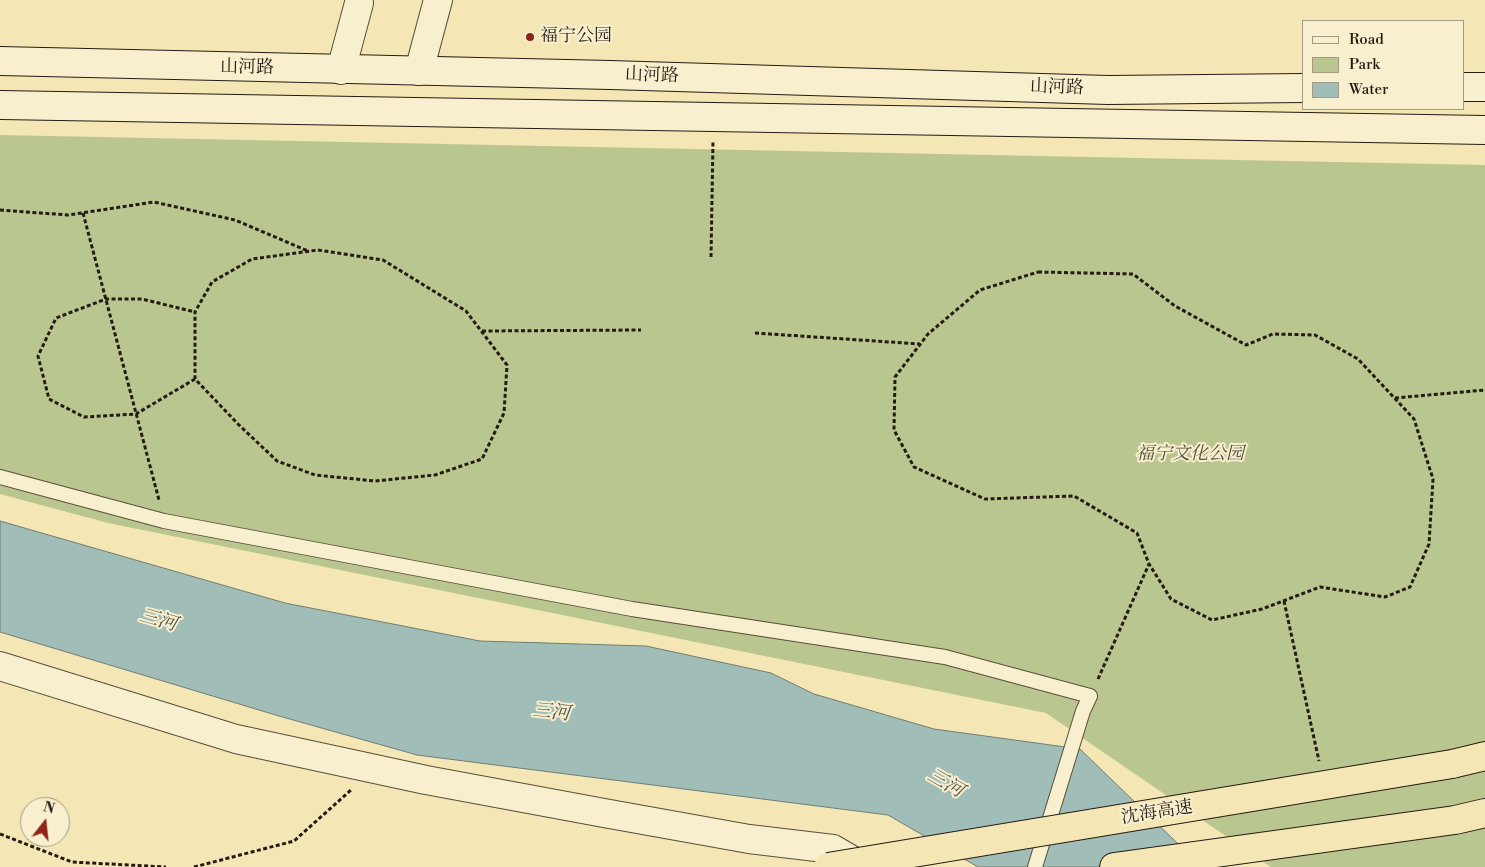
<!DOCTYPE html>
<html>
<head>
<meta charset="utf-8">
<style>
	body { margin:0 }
	#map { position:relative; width:1485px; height:867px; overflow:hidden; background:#f5e7b5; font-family:"Libre Bodoni",serif }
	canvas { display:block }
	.legend { position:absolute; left:1302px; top:20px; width:162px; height:90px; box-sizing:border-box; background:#f8efcf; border:1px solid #a49a84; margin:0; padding:6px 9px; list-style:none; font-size:15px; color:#251b13 }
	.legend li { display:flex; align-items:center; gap:10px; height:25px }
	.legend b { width:25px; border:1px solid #a49a84 }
	.north { position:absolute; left:20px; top:797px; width:50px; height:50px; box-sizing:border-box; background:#f8efcf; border:1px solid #a49a84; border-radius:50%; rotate:16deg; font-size:14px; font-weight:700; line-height:20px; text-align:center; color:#251b13 }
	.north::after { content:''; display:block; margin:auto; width:18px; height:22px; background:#8f2418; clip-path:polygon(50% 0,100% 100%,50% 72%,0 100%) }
</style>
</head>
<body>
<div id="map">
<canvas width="1485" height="867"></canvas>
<ul class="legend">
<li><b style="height:6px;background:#f8efcf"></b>Road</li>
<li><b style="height:14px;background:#bac68f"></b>Park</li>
<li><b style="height:14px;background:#a0beb7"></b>Water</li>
</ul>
<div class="north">N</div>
</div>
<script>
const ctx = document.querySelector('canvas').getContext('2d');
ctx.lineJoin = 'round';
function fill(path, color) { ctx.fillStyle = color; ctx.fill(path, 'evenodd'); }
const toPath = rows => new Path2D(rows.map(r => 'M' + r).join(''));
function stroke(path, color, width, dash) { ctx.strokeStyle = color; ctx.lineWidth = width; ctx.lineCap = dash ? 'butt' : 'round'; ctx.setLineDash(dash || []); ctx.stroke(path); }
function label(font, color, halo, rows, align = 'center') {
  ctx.font = font + ' "Libre Bodoni","Noto Serif SC",serif'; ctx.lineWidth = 4; ctx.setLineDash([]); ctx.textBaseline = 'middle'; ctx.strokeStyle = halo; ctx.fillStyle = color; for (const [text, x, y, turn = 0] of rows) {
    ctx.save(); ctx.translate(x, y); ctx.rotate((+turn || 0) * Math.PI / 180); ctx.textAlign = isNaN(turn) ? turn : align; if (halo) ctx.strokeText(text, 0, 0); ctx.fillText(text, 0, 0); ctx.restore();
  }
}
fill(toPath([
	[0,135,1485,165,1485,867,1271,867,1046,713,108,523,0,494]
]), '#bac68f');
const water = toPath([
	[0,521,285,603,480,641,646,646,771,673,814,694,934,729,1080,749,1202,867,978,867,888,815,417,755,279,716,0,632,0,521]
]);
fill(water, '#a0beb7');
stroke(water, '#6f7d75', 1);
const lane = toPath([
	[0,477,164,521,632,609,945,657,1090,696,1083,711,1035,867]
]);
const street = toPath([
	[341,70,359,3],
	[419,71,438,0],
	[0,666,236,739,426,780,604,813,749,839,833,849,864,867]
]);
const secondary = toPath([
	[0,61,610,75,1108,90,1304,88],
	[1464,87,1485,87],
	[0,105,1485,130]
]);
const highway = toPath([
	[1452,764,1485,756],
	[1114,867,1455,820,1485,813]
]);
stroke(lane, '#594e3c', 16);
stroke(street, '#594e3c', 30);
stroke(secondary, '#251b13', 30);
stroke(highway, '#251b13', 30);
stroke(toPath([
	[0,210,68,215,154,202,235,220,308,251],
	[83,213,159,500],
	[318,250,383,260,466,311,507,365,504,413,482,459,435,475,375,481,315,475,277,461,238,424,195,379,195,312,212,282,252,259,318,250],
	[711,257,713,141],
	[1038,272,1133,274,1175,306,1246,345,1273,334,1315,335,1358,359,1414,419,1433,479,1429,544,1410,587,1385,597,1320,587,1262,609,1212,620,1171,599,1149,564,1137,533,1074,496,985,499,914,467,894,430,895,377,928,334,980,290,1038,272],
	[482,331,641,330],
	[755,333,920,344],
	[195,379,136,414,84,417,49,399,38,356,56,318,106,299,142,299,195,312],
	[1395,398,1485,390],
	[1284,601,1319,761],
	[1098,679,1149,564],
	[0,834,72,862,166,867],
	[194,867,294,841,351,790]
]), '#251b13', 3, [4, 2.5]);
stroke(lane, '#f8efcf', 14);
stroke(street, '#f8efcf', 28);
stroke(secondary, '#f8efcf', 28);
stroke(highway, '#f5e7b5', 28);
const highwayBridge = toPath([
	[828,867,1452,764]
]);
stroke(highwayBridge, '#251b13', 30, []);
stroke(highwayBridge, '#f5e7b5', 28);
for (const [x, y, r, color] of [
	[530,37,5,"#8f2418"]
]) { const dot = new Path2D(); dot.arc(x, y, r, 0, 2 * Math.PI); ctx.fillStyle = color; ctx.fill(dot); stroke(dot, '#f8efcf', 2); }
label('18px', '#251b13', '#f8efcf', [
	["福宁公园",540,37]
], 'left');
label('18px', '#251b13', '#f8efcf', [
	["山河路",247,68,1],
	["山河路",652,76,2],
	["山河路",1057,88,2],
	["沈海高速",1157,813,-9]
]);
label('italic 18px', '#524e38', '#f8efcf', [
	["福宁文化公园",1190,455]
]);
label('italic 19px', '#50544c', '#f8efcf', [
	["三河",158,621,16],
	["三河",551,713,6],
	["三河",945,784,30]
]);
</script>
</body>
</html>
